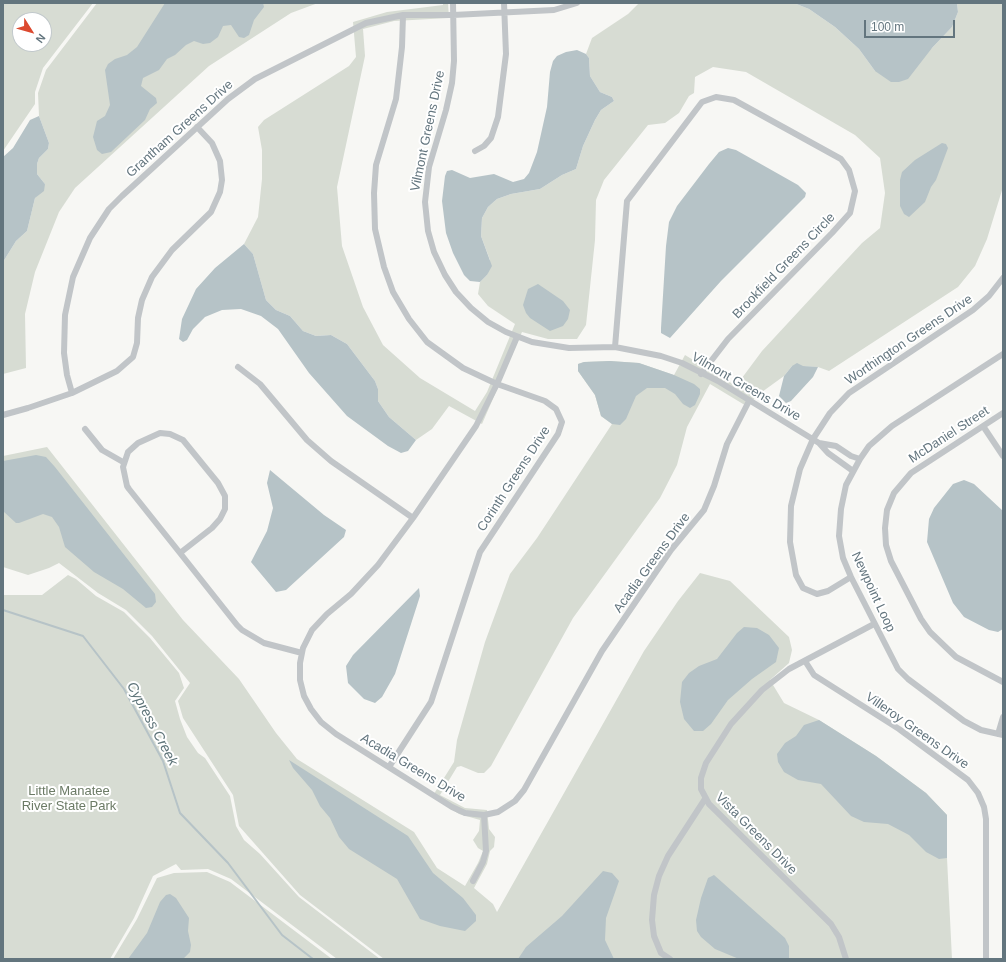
<!DOCTYPE html>
<html>
<head>
<meta charset="utf-8">
<style>
	body { margin:0 }
	#map { position:relative; width:1006px; height:962px; overflow:hidden; background:#f7f7f4; font-family:Helvetica,sans-serif }
	canvas { display:block }
	.frame { position:absolute; inset:0; border:4px solid #63757e; pointer-events:none }
	.north { position:absolute; left:12px; top:12px; width:40px; height:40px; box-sizing:border-box; background:#fff; border:1px solid #c1c8cb; border-radius:50%; rotate:127deg; font-size:11px; font-weight:700; line-height:16px; text-align:center; color:#63757e }
	.north::after { content:''; display:block; margin:auto; width:14px; height:18px; background:#dc492f; clip-path:polygon(50% 0,100% 100%,50% 72%,0 100%) }
	.scale { position:absolute; left:864px; top:20px; width:91px; height:18px; box-sizing:border-box; border:2px solid #63757e; border-top:0; padding-left:5px; font-size:12px; line-height:14px; white-space:nowrap; color:#63757e; -webkit-text-stroke:3px #fff; paint-order:stroke }
</style>
</head>
<body>
<div id="map">
<canvas width="1006" height="962"></canvas>
<div class="frame"></div>
<div class="north">N</div>
<div class="scale">100 m</div>
</div>
<script>
const ctx = document.querySelector('canvas').getContext('2d');
ctx.lineJoin = 'round';
function fill(path, color) { ctx.fillStyle = color; ctx.fill(path, 'evenodd'); }
const toPath = rows => new Path2D(rows.map(r => 'M' + r).join(''));
function stroke(path, color, width, dash) { ctx.strokeStyle = color; ctx.lineWidth = width; ctx.lineCap = dash ? 'butt' : 'round'; ctx.setLineDash(dash || []); ctx.stroke(path); }
function label(font, color, halo, rows, align = 'center') {
  ctx.font = font + ' Helvetica,sans-serif'; ctx.lineWidth = 4; ctx.setLineDash([]); ctx.textBaseline = 'middle'; ctx.strokeStyle = halo; ctx.fillStyle = color; for (const [text, x, y, turn = 0] of rows) {
    ctx.save(); ctx.translate(x, y); ctx.rotate((+turn || 0) * Math.PI / 180); ctx.textAlign = isNaN(turn) ? turn : align; if (halo) ctx.strokeText(text, 0, 0); ctx.fillText(text, 0, 0); ctx.restore();
  }
}
fill(toPath([
	[3,3,93,3,43,68,35,92,35,104,3,151],
	[20,20,44,20,44,44,20,44],
	[97,3,318,3,291,13,209,66,75,188,59,212,35,272,25,314,26,368,3,374,3,262,16,241,27,231,35,198,45,184,37,174,37,164,39,158,48,149,49,143,39,116,38,93,46,70],
	[443,3,448,3,449,18,394,21,363,29,365,56,337,187,342,246,363,307,383,345,420,378,475,411,487,392,515,324,488,306,478,294,480,282,487,275,490,260,481,236,482,218,488,207,497,199,511,194,540,189,562,175,576,169,583,146,595,120,601,110,614,101,612,97,600,92,590,76,589,58,586,54,592,38,628,14,639,3,794,3,809,9,835,27,859,49,875,71,932,48,952,27,958,12,957,3,1003,3,1003,187,987,239,975,266,958,287,829,371,818,367,792,366,784,376,755,397,748,407,710,384,687,427,677,465,660,498,573,618,491,766,484,773,478,773,461,766,457,767,440,795,465,808,487,810,489,829,495,837,494,847,490,851,487,864,474,888,493,904,497,912,644,651,678,601,700,573,730,581,789,637,792,650,789,663,770,680,784,703,819,720,876,756,926,793,947,815,947,858,952,959,384,959,300,895,239,826,233,795,183,718,178,701,190,683,152,636,126,610,98,593,59,563,49,568,28,575,3,567,3,456,47,447,183,620,239,679,276,733,297,759,414,832,437,868,465,886,478,863,483,851,478,848,473,840,479,831,480,820,459,814,432,797,454,762,457,740,485,642,510,574,537,538,612,424,601,416,595,395,578,371,578,364,584,362,610,361,639,363,674,375,685,355,736,386,762,351,862,243,880,228,885,193,880,158,855,135,746,72,713,67,695,77,694,93,689,96,679,113,665,123,648,125,604,180,596,200,595,240,586,325,577,339,548,339,522,332,482,424,449,406,432,429,416,440,389,417,378,401,378,389,375,381,347,344,331,335,316,336,303,331,290,316,276,310,266,300,253,254,244,244,258,217,262,179,262,150,258,127,264,120,349,66,356,57,353,22,387,12,443,5],
	[68,575,76,579,96,596,124,612,150,638,179,673,184,688,175,701,180,719,187,737,198,753,205,758,230,796,236,826,244,840,260,854,299,897,380,959,337,959,231,879,208,869,181,870,176,864,153,876,134,918,110,959,3,959,3,595,42,595],
	[207,872,230,882,332,959,113,959,137,919,157,878,174,873]
]), '#d7dcd3');
fill(toPath([
	[165,3,263,3,264,7,254,20,249,35,244,38,239,37,231,25,223,26,218,37,210,43,203,44,194,41,186,45,175,55,167,59,159,70,143,78,141,86,156,98,157,103,150,109,145,120,111,152,102,154,97,150,93,137,97,121,105,116,110,105,105,70,108,64,115,59,127,55,137,47],
	[794,3,957,3,958,12,952,27,932,48,908,79,899,82,891,82,875,71,859,49,835,27,809,9],
	[577,50,586,54,589,58,590,76,600,92,612,97,614,101,601,110,595,120,583,146,576,169,562,175,540,189,511,194,497,199,488,207,482,218,481,236,492,266,487,275,480,282,470,281,464,275,453,253,446,233,442,201,445,176,447,171,452,170,470,178,494,174,513,182,524,179,529,173,537,152,547,107,550,72,553,61,557,56,566,52],
	[39,116,49,143,48,149,39,158,37,164,37,174,45,184,44,191,35,198,27,231,16,241,3,262,3,157,13,148,30,120],
	[942,143,946,144,948,148,936,180,931,187,925,202,909,217,904,214,900,206,900,180,902,172,915,160],
	[728,148,736,150,798,185,806,193,805,197,721,281,670,338,661,333,661,328,666,246,669,222,677,206,709,164,719,152],
	[244,244,253,254,266,300,276,310,290,316,303,331,316,336,331,335,347,344,375,381,378,389,378,401,389,417,416,440,408,451,401,453,388,446,347,416,309,373,278,329,261,316,241,309,222,310,205,317,193,329,187,340,183,342,179,339,182,319,196,289,215,268],
	[538,284,563,301,570,310,568,319,563,326,550,331,530,318,526,313,523,305,528,289],
	[610,361,639,363,674,375,694,384,700,389,700,394,695,405,690,408,683,404,675,394,665,388,647,388,636,396,626,419,620,425,612,424,601,416,595,395,578,371,578,364,584,362],
	[797,363,803,366,818,367,813,377,791,401,786,403,779,396,784,376,792,366],
	[36,455,46,457,55,467,155,594,156,602,152,607,146,608,123,589,94,572,65,547,59,527,52,517,43,514,19,523,16,523,3,511,3,461],
	[270,470,324,515,346,530,344,537,286,590,276,592,251,562,267,531,273,508,267,483],
	[964,480,974,484,1003,511,1003,629,998,632,989,630,964,617,953,603,927,542,929,519,934,508,953,484],
	[419,588,420,596,395,674,382,697,375,703,364,699,348,683,346,666,353,655],
	[744,627,757,628,769,635,779,648,776,662,752,679,728,700,711,724,703,731,694,731,684,719,680,702,682,682,689,673,699,666,717,659,737,633],
	[819,720,876,756,926,793,947,815,947,858,939,859,926,852,909,835,888,824,864,822,851,816,821,784,798,780,784,772,778,762,777,754,785,743,796,736,804,725],
	[289,760,408,836,433,873,463,898,476,915,476,921,465,931,440,926,420,919,397,879,349,849,339,837,330,818,320,806,312,790,293,768],
	[603,871,612,873,619,881,606,918,605,940,614,959,518,959,526,947,562,916],
	[714,875,785,938,789,946,789,959,739,959,715,949,701,937,697,931,696,920,701,898,708,878],
	[170,894,176,898,189,918,188,931,191,945,190,952,183,959,128,959,147,933,160,902,166,895]
]), '#b6c3c7');
stroke(toPath([
	[3,610,83,636,124,689,163,761,180,813,228,863,282,935,313,959]
]), '#b6c3c7', 2);
stroke(toPath([
	[453,3,454,61,452,83,446,110,429,167,425,202,428,231,434,252,445,275,456,292,471,308,488,322,506,332,532,342,569,348,615,347,661,356,682,363,718,381,819,443,828,453,853,471],
	[475,151,484,146,491,138,498,117,506,54,504,3],
	[517,337,497,384,476,426,413,518,378,565,351,594,327,614,312,630,303,648,300,663,300,680,304,696,311,709,321,722,336,734,452,807,465,813,484,815,498,812,515,801,524,790,602,651,671,550,704,510,714,486,727,444,749,401],
	[615,347,627,201,702,102,716,97,734,100,841,159,849,170,855,191,850,213,832,233,728,339,701,374],
	[1003,354,892,426,869,446,860,459,846,485,841,509,839,536,843,558,851,577,898,669,908,679,964,721,981,730,1003,735],
	[238,367,260,384,307,440,331,461,413,518],
	[72,393,67,375,64,353,65,315,73,277,90,238,109,209,122,196,228,99,255,79,366,23,403,15,453,15,554,10,577,3],
	[1003,413,911,473,894,493,887,510,885,528,886,545,891,561,921,619,930,632,956,657,1003,682],
	[3,415,28,408,72,393,117,371,133,357,137,343,138,318,142,300,152,277,172,250,211,212,220,192,222,180,220,161,212,143,197,127],
	[983,426,1003,456],
	[85,429,102,450,123,462],
	[819,443,836,446,851,456,860,459],
	[180,553,212,528,220,519,225,509,225,496,218,483,183,440,170,434,160,433,138,443,128,452,123,467,127,486,129,489,180,553,237,625,242,630,264,643,302,653],
	[851,577,828,591,817,594,803,588,796,575,790,542,791,506,800,469,813,439,830,413,849,393,973,310,989,296,1003,278],
	[805,661,814,675,899,729,968,780,978,793,984,807,986,819,986,959],
	[998,734,1003,717],
	[389,767,431,702,480,552,558,434,562,422,556,409,545,401,497,384,463,368,427,342,409,319,393,292,384,267,375,229,374,193,376,165,396,99,402,47,403,15],
	[473,881,483,862,486,851,484,815],
	[670,959,661,953,654,936,652,920,654,895,659,876,668,856,705,799],
	[846,959,839,937,831,924,709,804,701,789,701,778,706,763,731,724,762,690,789,669,874,624]
]), '#c1c5c8', 6);
label('13px', '#63757e', '#fff', [
	["Grantham Greens Drive",180,129,-42],
	["Vilmont Greens Drive",428,131,-78],
	["Brookfield Greens Circle",784,266,-46],
	["Worthington Greens Drive",909,340,-34],
	["Vilmont Greens Drive",746,387,30],
	["McDaniel Street",949,435,-33],
	["Corinth Greens Drive",514,479,-57],
	["Acadia Greens Drive",652,563,-54],
	["Newpoint Loop",873,592,65],
	["Villeroy Greens Drive",917,731,35],
	["Acadia Greens Drive",413,768,31],
	["Vista Greens Drive",756,834,45]
]);
label('13px', '#6c7b66', '#fff', [
	["Little Manatee",69,791],
	["River State Park",69,806]
]);
label('italic 14px', '#5e7479', '#fff', [
	["Cypress Creek",152,724,62]
]);
</script>
</body>
</html>
